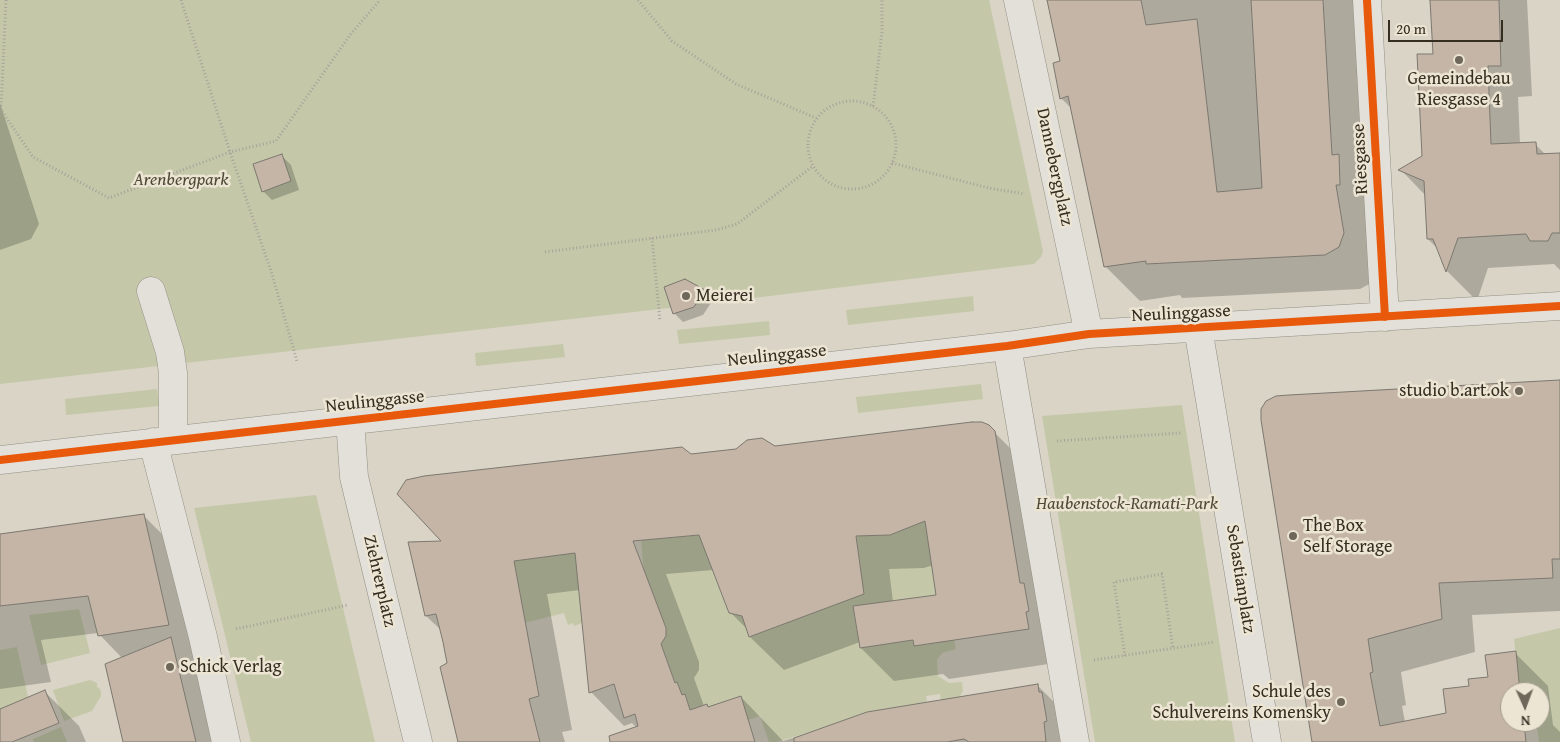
<!DOCTYPE html>
<html>
<head>
<meta charset="utf-8">
<style>
	body { margin:0 }
	#map { position:relative; width:1560px; height:742px; overflow:hidden; background:#d9d4c5; font-family:"Gentium Book Plus",serif }
	canvas { display:block }
	.north { position:absolute; left:1500px; top:682px; width:50px; height:50px; box-sizing:border-box; background:#ece5d4; border:1px solid #a39b8c; border-radius:50%; rotate:178deg; font-size:14px; font-weight:700; line-height:20px; text-align:center; color:#362d21 }
	.north::after { content:''; display:block; margin:auto; width:18px; height:22px; background:#6f675a; clip-path:polygon(50% 0,100% 100%,50% 72%,0 100%) }
	.scale { position:absolute; left:1388px; top:20px; width:115px; height:22px; box-sizing:border-box; border:2px solid #362d21; border-top:0; padding-left:6px; font-size:15px; line-height:18px; white-space:nowrap; color:#362d21; -webkit-text-stroke:4px #ece5d4; paint-order:stroke }
</style>
</head>
<body>
<div id="map">
<canvas width="1560" height="742"></canvas>
<div class="north">N</div>
<div class="scale">20 m</div>
</div>
<script>
const ctx = document.querySelector('canvas').getContext('2d');
ctx.lineJoin = 'round';
function fill(path, color) { ctx.fillStyle = color; ctx.fill(path, 'evenodd'); }
const toPath = rows => new Path2D(rows.map(r => 'M' + r).join(''));
function stroke(path, color, width, dash) { ctx.strokeStyle = color; ctx.lineWidth = width; ctx.lineCap = dash ? 'butt' : 'round'; ctx.setLineDash(dash || []); ctx.stroke(path); }
function label(font, color, halo, rows, align = 'center') {
  ctx.font = font + ' "Gentium Book Plus",serif'; ctx.lineWidth = 5; ctx.setLineDash([]); ctx.textBaseline = 'middle'; ctx.strokeStyle = halo; ctx.fillStyle = color; for (const [text, x, y, turn = 0] of rows) {
    ctx.save(); ctx.translate(x, y); ctx.rotate((+turn || 0) * Math.PI / 180); ctx.textAlign = isNaN(turn) ? turn : align; if (halo) ctx.strokeText(text, 0, 0); ctx.fillText(text, 0, 0); ctx.restore();
  }
}
fill(toPath([
	[0,0,989,0,1043,251,1041,257,1034,264,695,305,0,384],
	[973,296,974,311,848,325,846,310],
	[769,321,770,335,679,344,677,330],
	[563,344,565,357,476,366,475,353],
	[981,384,983,399,858,413,856,397],
	[157,389,159,406,66,415,65,399],
	[1182,405,1235,742,1095,742,1042,416],
	[316,495,375,742,251,742,194,508],
	[924,516,938,595,884,602,854,615,860,648,913,640,914,646,930,644,930,637,954,639,956,649,942,653,937,660,938,676,949,683,962,682,963,691,959,698,941,701,940,694,926,696,927,702,867,712,820,729,776,742,769,742,760,716,748,720,741,696,708,707,707,704,690,710,685,694,682,695,677,682,675,683,661,644,666,636,666,628,650,586,645,586,641,540,704,535,713,565,711,567,729,613,742,616,749,637,826,608,861,572,854,522,878,534,890,535,897,532,901,527],
	[496,536,594,547,605,614,574,626,573,623,568,625,564,613,517,625,512,602,521,600,520,590],
	[79,609,90,653,41,665,29,615],
	[1560,628,1560,742,1539,742,1536,722,1540,722,1540,692,1520,692,1514,639],
	[17,647,28,697,0,709,0,650],
	[90,680,97,683,97,687,99,688,101,692,101,696,92,711,64,721,53,690],
	[61,727,67,742,34,742,33,739]
]), '#c4c8a8');
fill(toPath([
	[1049,0,1356,0,1373,282,1360,289,1182,298,1180,295,1140,301,1105,266,1072,109,1061,98,1061,62],
	[1432,0,1527,0,1532,96,1518,97,1520,144,1535,144,1546,155,1560,154,1560,270,1554,264,1488,268,1477,301,1447,271,1438,249,1428,239,1426,196,1401,170,1424,157,1435,55],
	[0,103,39,224,31,239,0,250],
	[282,156,291,165,299,190,272,200,263,191],
	[704,291,713,300,703,315,683,322,674,313],
	[1560,381,1560,611,1472,615,1475,652,1401,672,1406,705,1402,706,1405,722,1447,714,1471,687,1490,678,1515,653,1548,686,1553,725,1560,732,1560,742,1313,742,1283,556],
	[1510,692,1540,692,1540,722,1510,722],
	[988,426,1028,466,1062,662,949,679,943,674,894,681,861,648,860,642,784,670,750,637,748,630,730,612,713,570,666,574,699,662,699,670,694,678,704,706,707,705,710,708,741,697,783,741,816,731,1037,685,1071,719,1077,742,644,742,642,733,632,723,624,726,591,692,580,590,547,594,572,730,562,732,565,742,468,742,441,630,426,616,444,542,691,456],
	[933,565,938,596,893,602,889,569,924,568],
	[143,515,178,550,203,660,194,661,206,673,222,742,125,742,122,658,98,633,41,640,51,682,0,689,0,536],
	[45,692,79,726,86,742,0,742,0,711]
]), '#0003');
const building = toPath([
	[1047,0,1141,0,1146,25,1197,19,1217,192,1262,188,1251,0,1323,0,1332,155,1339,154,1340,185,1336,185,1344,233,1339,247,1325,255,1146,264,1146,261,1104,267,1068,96,1060,99,1053,63,1060,61,1047,0],
	[1430,0,1499,0,1501,66,1488,66,1491,144,1536,142,1537,154,1560,153,1560,233,1552,233,1548,241,1530,241,1526,234,1458,238,1446,272,1433,239,1427,239,1424,181,1398,170,1422,156,1417,54,1433,54,1430,0],
	[282,154,291,181,262,192,253,164,282,154],
	[685,279,705,290,694,307,673,314,664,287,685,279],
	[1560,380,1560,559,1552,559,1553,578,1439,583,1442,619,1368,639,1373,672,1370,673,1380,726,1446,713,1443,689,1469,686,1468,679,1488,677,1485,655,1516,651,1520,692,1510,692,1510,722,1524,722,1526,742,1312,742,1261,420,1261,409,1266,401,1276,396,1289,395,1560,380],
	[972,422,982,422,989,425,995,431,1020,583,1024,583,1029,611,1026,612,1029,629,914,646,913,640,860,648,853,606,936,595,925,521,890,535,856,536,864,594,749,637,742,616,729,613,699,535,633,541,666,628,666,636,661,644,675,683,677,682,682,695,685,694,690,710,707,704,708,707,741,696,755,742,610,742,609,736,638,726,635,714,624,718,614,684,589,693,575,553,514,561,539,696,529,699,540,742,458,742,440,667,447,663,443,642,436,614,425,616,408,542,441,541,397,494,406,480,424,476,682,447,691,454,736,449,747,440,762,438,775,446,972,422],
	[144,514,169,625,98,636,88,596,0,606,0,534,144,514],
	[171,637,196,742,123,742,105,664,171,637],
	[1038,684,1039,692,1042,692,1047,721,1044,722,1046,742,969,742,964,739,947,742,794,742,794,738,867,712,1038,684],
	[45,690,59,723,12,742,0,742,0,709,45,690]
]);
fill(building, '#c4b5a7');
stroke(building, '#7c786f', 1);
const minor = toPath([
	[1018,0,1089,334],
	[1367,0,1385,317],
	[151,291,170,352,173,373,173,440],
	[1198,328,1267,742],
	[1007,346,1075,742],
	[350,420,354,477,418,742],
	[153,442,203,637,226,742],
	[0,460,1007,346,1089,334,1560,306]
]);
stroke(minor, '#938f85', 29);
stroke(toPath([
	[6,0,1,110,33,157,109,198,230,152,276,141,350,35,380,0],
	[181,0,230,152,272,274,297,361],
	[638,0,672,41,736,84,816,118],
	'808 145a44 44 0 1 1 88 0a44 44 0 1 1-88 0Z',
	[873,106,882,32,882,0],
	[892,163,989,188,1025,194],
	[652,238,660,321],
	[545,252,716,230,737,224,813,166],
	[1057,441,1181,433],
	[236,629,348,605],
	[1125,656,1114,582,1162,574,1173,649],
	[1094,660,1215,642]
]), '#a5a29a', 3, [1, 2.5]);
stroke(minor, '#e2e0d9', 28);
stroke(toPath([
	[1367,0,1385,317],
	[0,460,1007,346,1089,334,1560,306]
]), '#e8590c', 8);
for (const [x, y, r, color] of [
	[1459,60,5,"#6f675a"],
	[686,296,5,"#6f675a"],
	[1519,391,5,"#6f675a"],
	[1293,536,5,"#6f675a"],
	[170,667,5,"#6f675a"],
	[1341,702,5,"#6f675a"]
]) { const dot = new Path2D(); dot.arc(x, y, r, 0, 2 * Math.PI); ctx.fillStyle = color; ctx.fill(dot); stroke(dot, '#ece5d4', 2); }
label('18px', '#362d21', '#ece5d4', [
	["Gemeindebau",1459,79,"center"],
	["Riesgasse 4",1459,100,"center"],
	["Meierei",696,296],
	["studio b.art.ok",1509,391,"right"],
	["The Box",1303,526],
	["Self Storage",1303,547],
	["Schick Verlag",180,667],
	["Schule des",1331,692,"right"],
	["Schulvereins Komensky",1331,713,"right"]
], 'left');
label('18px', '#362d21', '#ece5d4', [
	["Riesgasse",1361,159,-93],
	["Dannebergplatz",1054,167,78],
	["Neulinggasse",1181,314,-3],
	["Neulinggasse",777,356,-6],
	["Neulinggasse",375,402,-6],
	["Sebastianplatz",1240,579,81],
	["Ziehrerplatz",379,581,77]
]);
label('italic 18px', '#4f4a37', '#ece5d4', [
	["Arenbergpark",181,180],
	["Haubenstock-Ramati-Park",1127,504]
]);
</script>
</body>
</html>
